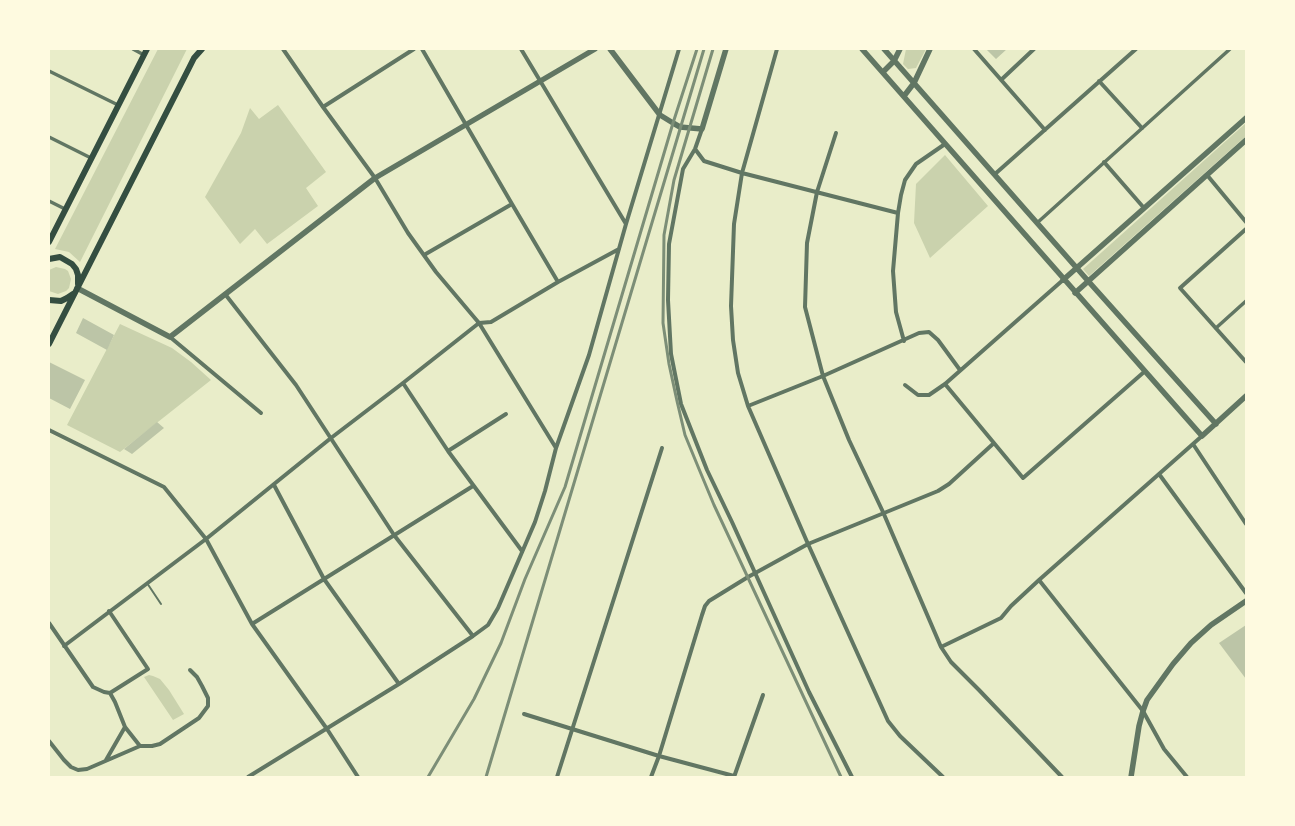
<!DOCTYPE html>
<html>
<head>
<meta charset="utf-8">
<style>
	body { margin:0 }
	#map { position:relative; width:1295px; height:826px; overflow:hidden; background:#e9edc9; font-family:Roboto,sans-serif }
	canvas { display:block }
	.frame { position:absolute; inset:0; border:50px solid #fefae0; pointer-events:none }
</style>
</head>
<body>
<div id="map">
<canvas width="1295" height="826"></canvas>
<div class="frame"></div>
</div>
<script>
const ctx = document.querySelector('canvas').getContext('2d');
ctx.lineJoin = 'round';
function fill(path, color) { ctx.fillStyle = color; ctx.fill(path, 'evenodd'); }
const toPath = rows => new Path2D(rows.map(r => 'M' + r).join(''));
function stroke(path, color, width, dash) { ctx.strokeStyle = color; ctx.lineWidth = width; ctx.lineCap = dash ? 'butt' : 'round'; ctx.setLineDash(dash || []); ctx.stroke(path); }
fill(toPath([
	[158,49,187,49,80,262,69,252,55,249],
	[906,49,926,49,916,68,908,69,903,64],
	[278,105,326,172,306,188,318,206,267,244,255,229,240,244,205,197,241,133,250,108,259,119],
	[1246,123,1246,136,1089,276,1083,269],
	[945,155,988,206,930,258,914,223,916,184],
	[56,267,65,269,68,271,71,279,69,288,66,291,58,294,49,291,49,270],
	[120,324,172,348,191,362,211,380,120,452,67,425],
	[149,675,153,676,160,679,169,690,184,714,173,720,144,677]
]), '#cad2ad');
fill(toPath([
	[986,49,1007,49,996,59],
	[83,318,114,335,107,350,76,333],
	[49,362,85,380,70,409,49,398],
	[157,422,164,428,132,454,124,449],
	[1246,625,1246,679,1219,643]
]), '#bcc5a7');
stroke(toPath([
	[147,583,161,604]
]), '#617663', 2);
stroke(toPath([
	[133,49,144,55],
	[49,71,118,105],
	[49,137,91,158],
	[49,201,65,209],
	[1037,223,1230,49],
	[1216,328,1246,301]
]), '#617663', 3.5);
stroke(toPath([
	[283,49,323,107,375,178,408,233,436,272,479,323,556,448],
	[422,49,512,204,558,282],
	[521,49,626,224],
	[777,49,742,173,734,224,731,306,733,340,738,373,748,406,808,544,888,721,900,736,943,777],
	[974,49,1045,130],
	[1001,80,1034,49],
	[1099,81,1142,128],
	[323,107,414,49],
	[702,129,695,149,683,169,669,244,668,300,671,354,681,404,707,470,732,522,809,692,852,777],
	[836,133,817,192,807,243,805,307,823,376,849,440,883,512,941,647,951,662,979,690,1062,777],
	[695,149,704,161,742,173,898,213],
	[1104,162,1144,208],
	[995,174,1136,49],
	[1207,175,1246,222],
	[1246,229,1180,288,1246,362],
	[424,255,512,204],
	[225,294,296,385,394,535,473,636],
	[170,337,261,413],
	[904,341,896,312,893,271,898,213,901,195,905,180,916,164,945,144],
	[403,383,448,451,522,551],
	[945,384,1023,478,1144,372],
	[905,385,918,395,929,395,945,384,1063,280],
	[748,406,823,376,919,333,929,332,938,340,960,370],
	[49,430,164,487,206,539,252,624,327,729,358,777],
	[1193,444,1246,524],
	[448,451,506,414],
	[1159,474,1246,593],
	[274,485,324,579,399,684],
	[1039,580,1143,711,1164,749,1187,777],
	[109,611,148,669,110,693],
	[49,623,93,687,104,692,110,693,115,702,125,727,106,760],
	[252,624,473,486],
	[64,646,206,539,331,438,403,383,479,323,491,322,558,282,619,249],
	[941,647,1001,618,1011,606,1039,580,1202,436],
	[524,714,659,756,734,776],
	[125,727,140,746],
	[49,741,64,760,71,767,78,770,87,769,140,746,152,746,160,744,199,718,208,706,208,698,202,686,197,677,190,670],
	[248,777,399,684,473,636,488,625,498,608,535,522,545,491,556,448,589,355,626,224,679,49],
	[557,777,662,448],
	[651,777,659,756,702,615,705,606,709,601,748,577,808,544,938,491,949,484,994,443],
	[734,777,763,695]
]), '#617663', 4);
stroke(toPath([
	[610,49,660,115,673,123,680,127,702,129,726,49],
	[862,49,1202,436,1246,396],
	[884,49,1089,282,1216,424],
	[883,72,894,61,900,49],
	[904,96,914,83,930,49],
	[1063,280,1246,118],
	[77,288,170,337,375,178,595,49],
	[1075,293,1246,140],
	[1131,777,1139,726,1143,711,1147,700,1173,664,1191,643,1211,625,1246,601]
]), '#617663', 5.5);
stroke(toPath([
	[49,242,147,49],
	[49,259,60,257,72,264,76,269,78,275,78,284],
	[49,300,61,301,67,298,73,294],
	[49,344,189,68,194,58,202,49]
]), '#344e41', 6);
stroke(toPath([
	[713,49,674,180,664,235,663,323,669,364,677,401,685,435,699,469,714,505,841,777],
	[428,777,474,699,501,643,525,579,565,487,673,123,697,49],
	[486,777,704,49]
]), '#7c8e77', 3);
</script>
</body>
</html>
